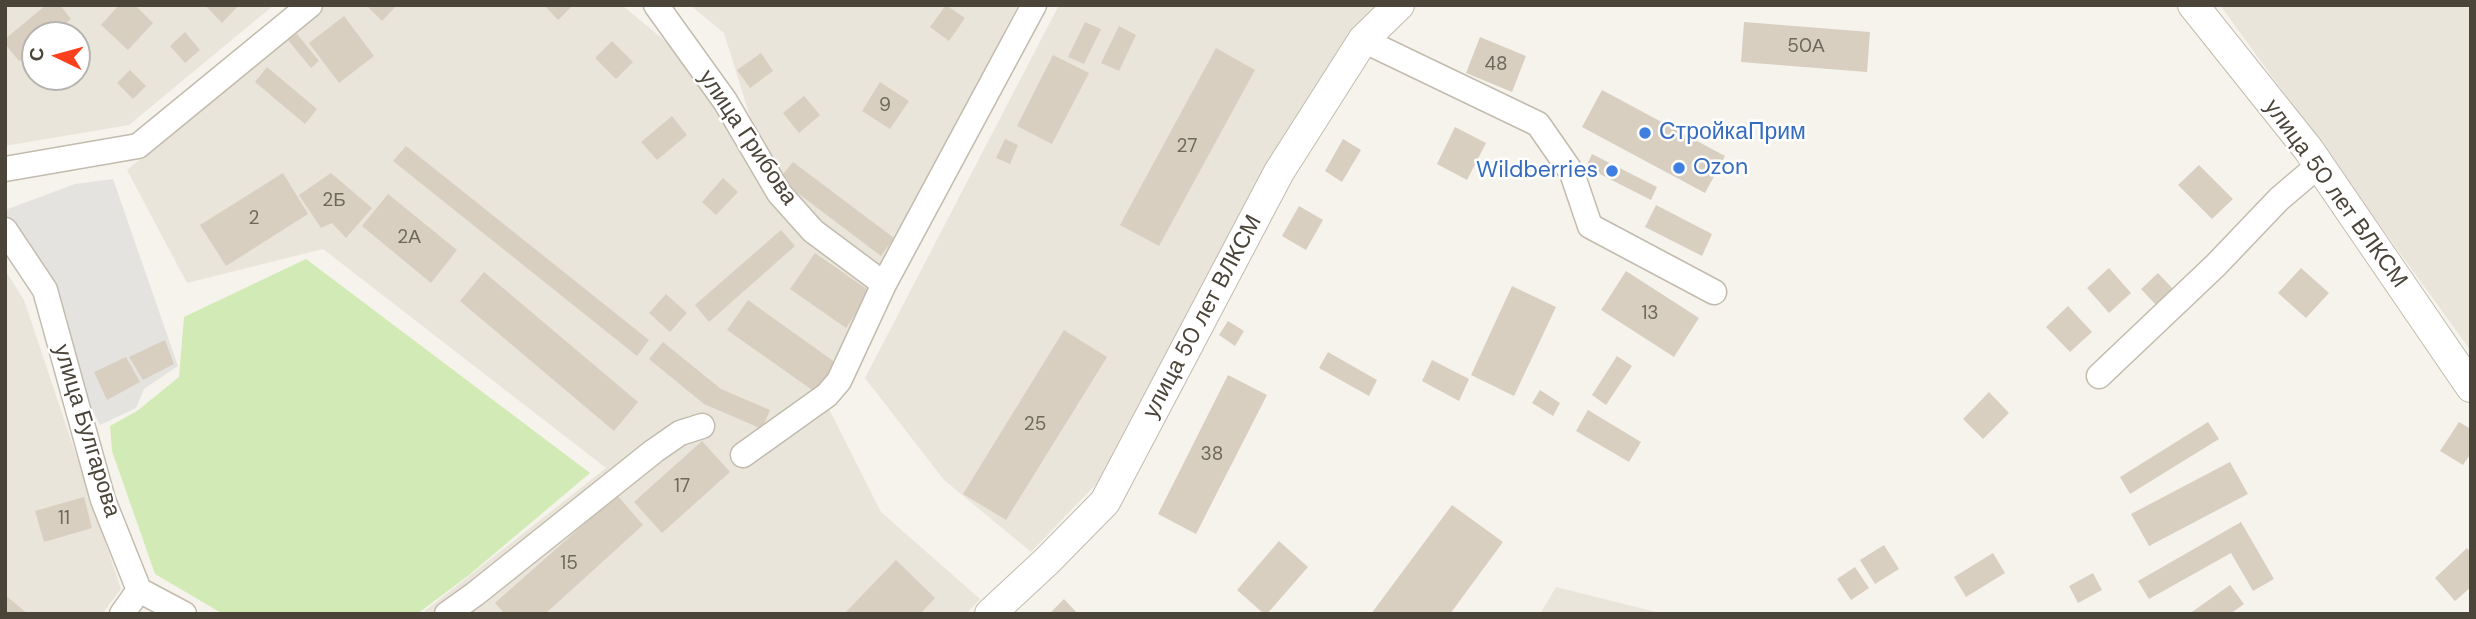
<!DOCTYPE html>
<html>
<head>
<meta charset="utf-8">
<style>
	body { margin:0 }
	#map { position:relative; width:2476px; height:619px; overflow:hidden; background:#f6f3ec; font-family:"DM Sans",sans-serif }
	canvas { display:block }
	.frame { position:absolute; inset:0; border:7px solid #4b4439; pointer-events:none }
	.north { position:absolute; left:21px; top:21px; width:70px; height:70px; box-sizing:border-box; background:#fff; border:2px solid #b7b4b0; border-radius:50%; rotate:275deg; font-size:19px; font-weight:700; line-height:28px; text-align:center; color:#4b4439 }
	.north::after { content:''; display:block; margin:auto; width:24px; height:32px; background:#fc3f1d; clip-path:polygon(50% 0,100% 100%,50% 72%,0 100%) }
</style>
</head>
<body>
<div id="map">
<canvas width="2476" height="619"></canvas>
<div class="frame"></div>
<div class="north">С</div>
</div>
<script>
const ctx = document.querySelector('canvas').getContext('2d');
ctx.lineJoin = 'round';
function fill(path, color) { ctx.fillStyle = color; ctx.fill(path, 'evenodd'); }
const toPath = rows => new Path2D(rows.map(r => 'M' + r).join(''));
function stroke(path, color, width, dash) { ctx.strokeStyle = color; ctx.lineWidth = width; ctx.lineCap = dash ? 'butt' : 'round'; ctx.setLineDash(dash || []); ctx.stroke(path); }
function label(font, color, halo, rows, align = 'center') {
  ctx.font = font + ' "DM Sans",sans-serif'; ctx.lineWidth = 5; ctx.setLineDash([]); ctx.textBaseline = 'middle'; ctx.strokeStyle = halo; ctx.fillStyle = color; for (const [text, x, y, turn = 0] of rows) {
    ctx.save(); ctx.translate(x, y); ctx.rotate((+turn || 0) * Math.PI / 180); ctx.textAlign = isNaN(turn) ? turn : align; if (halo) ctx.strokeText(text, 0, 0); ctx.fillText(text, 0, 0); ctx.restore();
  }
}
fill(toPath([
	[5,5,274,5,129,125,5,146],
	[35,35,77,35,77,77,35,77],
	[324,5,622,5,689,61,776,201,875,292,824,399,881,512,980,599,966,614,421,614,606,468,323,249,187,283,127,170],
	[690,5,1018,5,884,267,823,231,761,152,724,33],
	[1059,5,1376,5,1346,37,1102,478,1031,552,944,480,865,378],
	[2220,5,2471,5,2471,351],
	[5,270,24,300,121,589,102,614,5,614],
	[1556,587,1664,614,1540,614]
]), '#eae5da');
fill(toPath([
	[306,259,590,473,469,575,417,614,223,614,155,574,112,451,110,426,137,411,179,377,184,317]
]), '#d2eab5');
fill(toPath([
	[113,179,178,366,144,389,136,408,100,425,75,376,49,286,5,213,5,210,75,184]
]), '#e5e3e0');
fill(toPath([
	[46,5,60,5,71,19,51,35,35,35,35,48,19,61,5,44,5,39],
	[119,5,135,5,153,23,128,50,101,25],
	[205,5,239,5,222,23],
	[366,5,397,5,382,21],
	[544,5,573,5,558,20],
	[946,5,965,18,949,41,930,27],
	[344,16,374,56,339,83,309,43],
	[1085,22,1101,29,1084,64,1068,57],
	[1744,22,1870,32,1867,72,1741,62],
	[1119,26,1136,35,1119,71,1101,63],
	[185,32,200,50,185,63,170,46],
	[297,34,319,61,311,68,288,40],
	[1480,37,1526,56,1512,92,1466,73],
	[612,41,633,62,616,79,595,58],
	[1216,48,1255,70,1159,246,1120,225],
	[761,53,773,71,750,88,737,70],
	[1053,55,1089,73,1052,144,1017,126],
	[267,67,317,109,305,124,255,82],
	[130,70,146,86,133,99,117,83],
	[880,82,909,101,890,129,862,111],
	[1602,90,1725,156,1705,193,1582,127],
	[804,96,820,115,799,133,783,113],
	[672,116,687,135,657,160,641,142],
	[1455,127,1486,143,1467,180,1437,164],
	[1005,139,1018,145,1010,164,996,158],
	[1343,139,1361,150,1342,182,1325,171],
	[406,146,649,340,637,356,393,161],
	[1592,154,1657,187,1651,200,1586,167],
	[793,162,894,238,881,256,779,179],
	[2199,165,2233,199,2212,219,2178,185],
	[283,173,308,214,226,266,200,225],
	[331,173,372,208,346,238,332,223,321,228,299,195],
	[723,178,738,192,716,215,702,202],
	[388,194,457,250,431,283,362,226],
	[1656,205,1712,234,1702,256,1645,227],
	[1299,206,1323,220,1306,250,1282,236],
	[781,230,795,246,709,322,695,305],
	[815,253,871,292,846,328,790,289],
	[2109,268,2131,293,2109,313,2087,288],
	[2301,268,2329,293,2306,318,2278,293],
	[1626,271,1699,318,1674,357,1601,310],
	[484,272,638,402,614,431,460,301],
	[2158,273,2174,290,2157,306,2141,289],
	[1512,286,1556,307,1514,396,1471,375],
	[666,294,687,313,670,332,649,313],
	[748,300,836,363,815,392,727,330],
	[2068,306,2092,332,2070,352,2046,327],
	[1228,321,1244,331,1235,346,1219,335],
	[1064,330,1107,357,1006,520,963,494],
	[165,340,174,364,143,380,129,357],
	[663,342,721,389,770,410,762,429,704,404,649,359],
	[1328,352,1377,380,1369,396,1319,368],
	[1617,356,1632,366,1606,405,1592,395],
	[126,357,140,382,107,400,94,372],
	[1432,360,1469,379,1459,401,1422,381],
	[1228,375,1267,395,1196,534,1158,514],
	[1540,390,1560,403,1553,416,1532,403],
	[1989,392,2009,413,1983,439,1963,419],
	[1588,410,1641,442,1629,462,1576,431],
	[2208,422,2219,439,2130,494,2120,477],
	[2459,422,2471,429,2471,453,2463,465,2440,451],
	[702,441,730,472,662,533,634,502],
	[2230,462,2248,494,2149,546,2131,514],
	[617,495,643,525,545,614,505,614,495,603],
	[84,497,92,528,44,542,35,511],
	[1452,505,1503,542,1450,614,1371,614],
	[2241,522,2274,579,2253,591,2231,553,2149,599,2138,581],
	[1279,541,1308,567,1267,614,1264,614,1237,590],
	[1884,545,1899,569,1875,584,1860,560],
	[2467,548,2471,553,2471,587,2455,601,2435,578],
	[1993,553,2005,573,1966,597,1954,577],
	[896,560,935,598,920,614,844,614],
	[1855,567,1869,588,1851,600,1837,579],
	[2093,573,2102,590,2078,603,2069,586],
	[2230,585,2244,604,2230,614,2189,614],
	[5,595,28,614,5,614],
	[1064,599,1078,614,1049,614]
]), '#d8cfc1');
const minor = toPath([
	[656,5,725,101,779,193,813,231,884,284,839,381,827,395,743,455],
	[1363,40,1538,124,1572,173,1590,226,1714,292],
	[5,169,138,146,310,5],
	[5,230,45,290,103,500,139,590,184,614],
	[884,284,1034,5],
	[2099,376,2216,265,2279,199,2319,165],
	[122,614,139,590],
	[447,614,475,594,654,451,680,433,702,426]
]);
const tertiary = toPath([
	[2193,5,2308,149,2471,387],
	[990,614,1047,561,1105,502,1279,172,1363,40,1399,5]
]);
stroke(minor, '#c2bbae', 27);
stroke(tertiary, '#c2bbae', 32);
stroke(minor, '#fff', 24);
stroke(tertiary, '#fff', 30);
for (const [x, y, r, color] of [
	[1645,133,7,"#3f7fe0"],
	[1679,168,7,"#3f7fe0"],
	[1612,171,7,"#3f7fe0"]
]) { const dot = new Path2D(); dot.arc(x, y, r, 0, 2 * Math.PI); ctx.fillStyle = color; ctx.fill(dot); stroke(dot, '#fff', 2.5); }
label('19px', '#6e675b', null, [
	["50А",1806,47],
	["48",1496,65],
	["9",885,106],
	["27",1187,147],
	["2Б",334,201],
	["2",254,219],
	["2А",409,238],
	["13",1650,314],
	["25",1035,425],
	["38",1212,455],
	["17",682,487],
	["11",64,519],
	["15",569,564]
]);
label('23px', '#366cbe', '#fff', [
	["СтройкаПрим",1659,133],
	["Ozon",1693,168],
	["Wildberries",1598,171,"right"]
], 'left');
label('23px', '#4b4439', '#fff', [
	["улица Грибова",747,138,56],
	["улица 50 лет ВЛКСМ",2335,194,54],
	["улица 50 лет ВЛКСМ",1203,317,-62],
	["улица Булгарова",86,431,73]
]);
</script>
</body>
</html>
